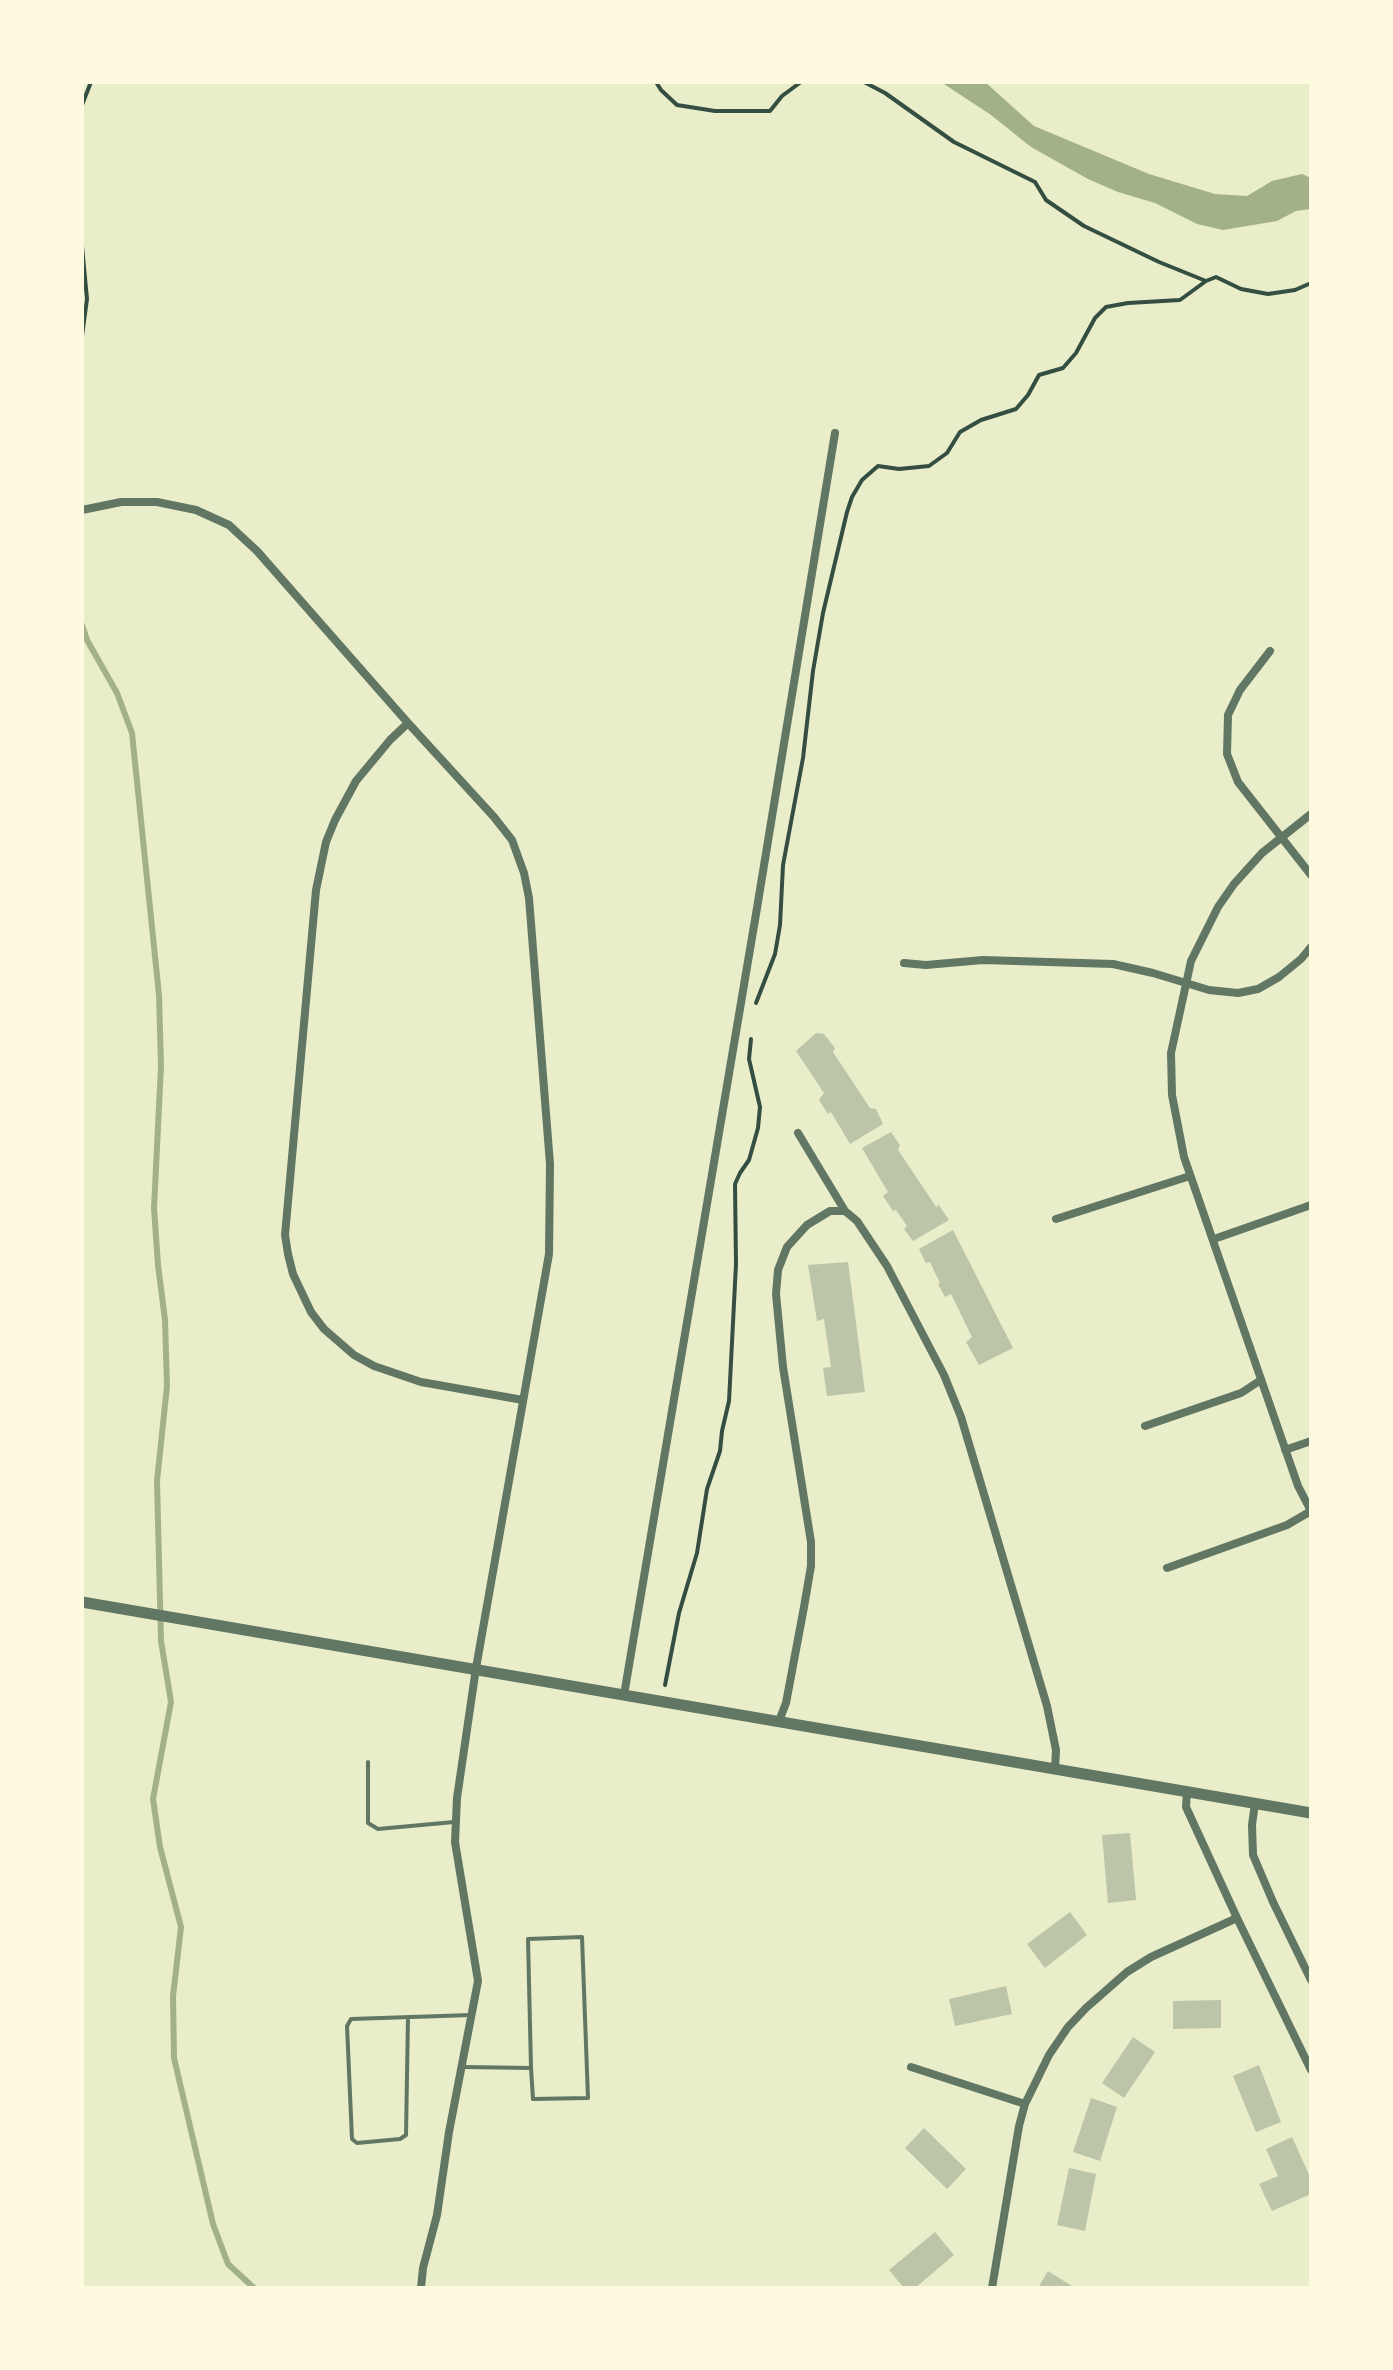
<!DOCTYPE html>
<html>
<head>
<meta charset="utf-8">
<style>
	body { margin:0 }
	#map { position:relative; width:1393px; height:2370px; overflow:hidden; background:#e9edc9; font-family:"PT Sans",sans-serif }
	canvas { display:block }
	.frame { position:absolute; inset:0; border:84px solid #fefae0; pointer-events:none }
</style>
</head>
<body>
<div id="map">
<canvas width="1393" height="2370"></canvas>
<div class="frame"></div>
</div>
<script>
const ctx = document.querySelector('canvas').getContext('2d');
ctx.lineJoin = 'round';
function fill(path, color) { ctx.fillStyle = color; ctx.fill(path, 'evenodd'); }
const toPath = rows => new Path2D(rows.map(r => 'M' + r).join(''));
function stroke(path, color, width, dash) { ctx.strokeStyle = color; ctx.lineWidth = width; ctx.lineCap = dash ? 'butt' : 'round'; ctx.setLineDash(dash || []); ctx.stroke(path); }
fill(toPath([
	[941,82,985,82,1034,126,1149,174,1215,194,1247,196,1272,181,1302,174,1311,178,1311,209,1296,211,1277,221,1223,230,1197,224,1155,203,1118,192,1088,179,1031,147,991,115]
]), '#a3b18a');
stroke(toPath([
	[82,625,87,640,117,693,132,733,159,995,161,1066,154,1208,158,1265,165,1320,167,1386,157,1481,161,1641,171,1702,153,1799,160,1847,181,1927,173,1996,174,2058,213,2224,228,2264,254,2288]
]), '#a3b18a', 6);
fill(toPath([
	[816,1033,824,1034,835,1048,833,1052,870,1108,876,1109,883,1124,850,1144,831,1112,828,1114,819,1100,824,1093,796,1051],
	[891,1132,900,1145,898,1150,937,1208,938,1204,949,1220,913,1241,904,1229,907,1226,896,1210,893,1211,883,1196,888,1192,862,1148],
	[953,1230,1013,1348,979,1365,966,1342,972,1337,951,1294,945,1297,938,1284,940,1283,930,1262,926,1263,919,1249],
	[848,1262,865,1392,827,1396,823,1368,831,1367,824,1319,817,1321,808,1265],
	[1130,1833,1136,1900,1108,1903,1102,1835],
	[1070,1912,1087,1935,1045,1968,1027,1944],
	[1006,1986,1012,2014,955,2026,949,1999],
	[1221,2000,1221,2028,1173,2029,1173,2001],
	[1133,2037,1155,2052,1124,2098,1102,2083],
	[1259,2065,1281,2122,1256,2132,1233,2076],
	[1091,2098,1117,2107,1100,2161,1073,2152],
	[924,2128,966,2169,947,2189,905,2148],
	[1292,2137,1311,2179,1311,2194,1272,2211,1259,2184,1278,2176,1266,2149],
	[1069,2168,1096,2174,1085,2231,1057,2225],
	[935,2232,954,2255,915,2288,904,2288,889,2270],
	[1048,2271,1075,2288,1038,2288]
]), '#bcc5a7');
stroke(toPath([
	[656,82,661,90,677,105,715,111,770,111,782,96,801,82],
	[864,82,885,93,954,142,1035,182,1046,200,1084,226,1159,262,1206,281,1216,277,1241,289,1268,294,1295,290,1311,283],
	[82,105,91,82],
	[82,246,87,299,82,336],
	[756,1003,775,954,780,925,783,865,803,758,813,671,823,613,847,512,852,497,862,480,878,466,899,469,929,466,947,453,960,432,981,420,1016,409,1028,395,1039,375,1063,368,1076,353,1095,318,1106,307,1128,303,1180,300,1206,281],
	[665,1685,679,1613,697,1553,707,1489,720,1451,722,1431,729,1401,736,1264,735,1184,740,1173,749,1160,758,1128,760,1107,749,1059,751,1039]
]), '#344e41', 4);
stroke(toPath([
	[368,1762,368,1823,378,1829,454,1822],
	[408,2017,406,2135,400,2139,357,2143,352,2139,347,2026,351,2019,471,2015],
	[464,2067,531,2068,533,2099,588,2098,582,1937,528,1939,531,2068]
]), '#617663', 4);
stroke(toPath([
	[82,510,121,502,157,502,196,510,229,525,257,551,408,723,494,817,512,840,524,873,529,898,550,1164,549,1254,476,1668,457,1798,455,1842,478,1981,449,2132,437,2215,423,2268,421,2288],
	[1270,651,1240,690,1228,715,1227,754,1238,782,1311,875],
	[408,723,390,740,356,781,335,820,326,842,316,890,285,1235,288,1254,293,1274,311,1312,324,1329,354,1355,374,1366,421,1382,523,1400],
	[904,963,926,965,983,960,1113,964,1153,973,1209,990,1238,993,1258,989,1279,977,1301,959,1311,947],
	[798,1133,845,1211],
	[1056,1219,1190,1176],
	[1214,1239,1311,1205],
	[1145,1426,1241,1393,1261,1380],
	[1285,1450,1311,1441],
	[1167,1568,1287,1525,1311,1511,1298,1486,1184,1157,1172,1095,1171,1053,1191,961,1218,907,1234,884,1262,853,1311,814],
	[624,1695,757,908,835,433],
	[779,1721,786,1703,804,1607,811,1566,811,1542,783,1367,776,1294,778,1270,787,1247,807,1225,830,1211,845,1211,857,1221,887,1266,944,1375,961,1417,1047,1706,1056,1750,1055,1769],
	[1187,1792,1186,1807,1237,1918,1311,2070],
	[1255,1803,1252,1825,1253,1855,1273,1902,1311,1980],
	[911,2067,1025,2104],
	[992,2288,1019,2126,1025,2104,1049,2055,1068,2027,1086,2008,1127,1972,1151,1957,1237,1918]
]), '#617663', 8);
stroke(toPath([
	[82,1602,1311,1813]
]), '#617663', 11);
</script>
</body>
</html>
